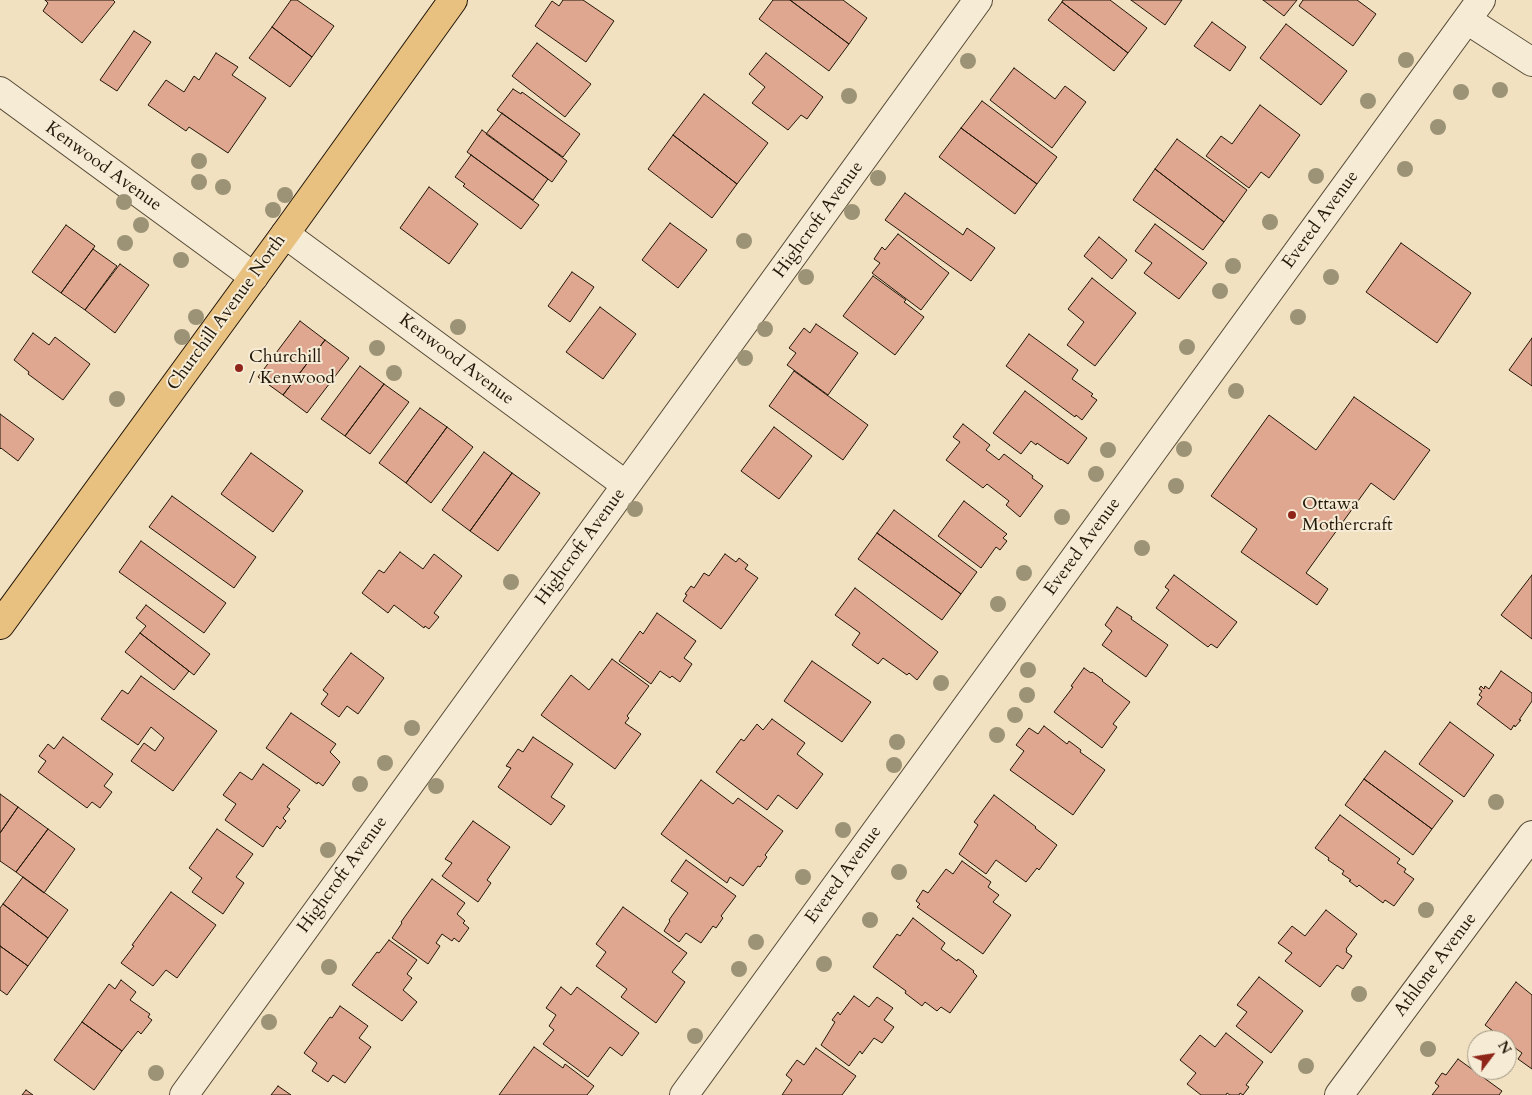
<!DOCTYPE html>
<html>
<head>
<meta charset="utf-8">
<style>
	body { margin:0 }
	#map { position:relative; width:1532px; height:1095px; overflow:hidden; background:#f1e1c0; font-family:Cardo,serif }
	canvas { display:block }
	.north { position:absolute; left:1467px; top:1030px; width:50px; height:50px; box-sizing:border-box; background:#f6ecd6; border:1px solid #a29784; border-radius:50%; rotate:59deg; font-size:14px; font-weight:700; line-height:20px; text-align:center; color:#231708 }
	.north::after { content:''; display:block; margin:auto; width:18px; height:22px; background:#8f2418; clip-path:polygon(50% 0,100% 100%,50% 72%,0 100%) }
</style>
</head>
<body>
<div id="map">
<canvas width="1532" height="1095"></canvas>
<div class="north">N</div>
</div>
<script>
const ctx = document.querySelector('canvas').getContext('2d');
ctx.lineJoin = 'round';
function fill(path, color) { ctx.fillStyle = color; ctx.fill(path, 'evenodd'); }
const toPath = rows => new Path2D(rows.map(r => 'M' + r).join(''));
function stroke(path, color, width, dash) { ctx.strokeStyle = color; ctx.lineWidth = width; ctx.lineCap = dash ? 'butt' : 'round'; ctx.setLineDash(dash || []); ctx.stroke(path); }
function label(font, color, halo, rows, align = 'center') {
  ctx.font = font + ' Cardo,serif'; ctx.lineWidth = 4; ctx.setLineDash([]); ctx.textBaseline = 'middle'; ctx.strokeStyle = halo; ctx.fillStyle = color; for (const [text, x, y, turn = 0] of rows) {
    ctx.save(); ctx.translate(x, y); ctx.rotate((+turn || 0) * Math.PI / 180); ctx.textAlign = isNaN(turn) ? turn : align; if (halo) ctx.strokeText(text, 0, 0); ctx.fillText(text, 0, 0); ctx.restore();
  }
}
const building = toPath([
	[45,0,113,0,115,2,82,43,43,11,48,3,45,0],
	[291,0,297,0,334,26,312,57,272,27,291,0],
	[563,0,583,0,614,21,586,62,535,26,552,1,559,6,563,0],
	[773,0,790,0,849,44,829,71,759,19,773,0],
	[790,0,843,0,867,18,849,44,790,0],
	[1063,0,1110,0,1147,28,1128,53,1062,2,1063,0],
	[1131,0,1182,0,1165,25,1131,0],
	[1263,0,1297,0,1284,16,1263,0],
	[1303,0,1357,0,1376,14,1353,46,1299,6,1303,0],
	[1062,2,1128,53,1114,71,1048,20,1062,2],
	[1212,22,1246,47,1230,71,1194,46,1212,22],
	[1286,24,1347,71,1321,105,1260,58,1286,24],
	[272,27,312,57,290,87,249,58,272,27],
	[134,31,151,42,117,91,100,80,134,31],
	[537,43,591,84,565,117,512,76,537,43],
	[216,53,238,67,232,75,266,98,228,153,189,127,186,131,148,105,166,80,184,92,194,76,199,80,216,53],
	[766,53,823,97,807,119,801,115,788,130,752,103,765,87,749,74,766,53],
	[1014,68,1055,99,1065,86,1086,102,1052,148,990,100,1014,68],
	[513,89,521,94,522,92,580,134,563,157,497,110,513,89],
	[704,94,768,143,737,184,673,135,704,94],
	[982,101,1057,157,1037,184,961,128,982,101],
	[1260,105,1300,135,1269,178,1261,172,1249,188,1206,156,1221,136,1232,144,1260,105],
	[502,113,567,161,552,182,486,134,502,113],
	[961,128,1037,184,1015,214,939,157,961,128],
	[482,130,548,179,533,200,467,152,482,130],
	[673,135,737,184,712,218,648,169,673,135],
	[1177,139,1247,190,1224,222,1155,169,1177,139],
	[471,155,539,205,521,229,463,186,465,184,455,177,471,155],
	[1155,169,1224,222,1203,250,1133,200,1155,169],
	[429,187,478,224,449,264,400,228,429,187],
	[905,193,963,235,967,228,995,248,971,281,885,220,905,193],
	[670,223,707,250,678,288,642,260,670,223],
	[1155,224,1207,263,1179,299,1144,273,1152,263,1135,251,1155,224],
	[66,225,95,246,61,293,32,272,66,225],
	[898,234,949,273,921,310,872,273,880,263,874,259,882,247,885,250,898,234],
	[1099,237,1127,260,1112,279,1084,256,1099,237],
	[1401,243,1471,293,1437,343,1366,292,1401,243],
	[93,249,117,266,85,310,61,293,93,249],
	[120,264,149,285,115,333,85,310,120,264],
	[572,272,594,287,570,322,548,306,572,272],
	[873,276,906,300,904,302,924,317,895,355,843,316,873,276],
	[1092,278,1136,313,1095,366,1067,345,1084,322,1068,309,1092,278],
	[600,307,636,334,603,379,566,352,600,307],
	[300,321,325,340,283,395,258,377,300,321],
	[816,324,858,353,828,395,787,365,796,353,789,348,804,328,810,333,816,324],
	[33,333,49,345,55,337,90,364,63,400,28,374,29,372,14,360,33,333],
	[1029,334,1078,370,1072,379,1093,394,1091,396,1097,400,1082,420,1076,415,1075,417,1006,366,1029,334],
	[1532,338,1532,386,1509,370,1532,338],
	[325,340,349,358,307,413,283,395,325,340],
	[360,366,384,384,345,436,321,419,360,366],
	[794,371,868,425,843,460,769,406,794,371],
	[384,384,409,402,370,454,345,436,384,384],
	[1025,391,1087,438,1068,464,1061,459,1061,460,1037,443,1036,445,1031,441,1021,454,993,433,1025,391],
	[1354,397,1430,450,1394,500,1371,483,1306,573,1328,589,1317,605,1241,552,1257,529,1211,496,1269,415,1316,450,1354,397],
	[420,408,447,427,406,483,379,463,420,408],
	[0,414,34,439,18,461,1,448,0,449,0,414],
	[963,424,990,445,986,450,999,460,1004,454,1033,476,1032,478,1043,486,1020,517,1006,505,1009,501,987,484,983,488,946,460,960,442,953,437,963,424],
	[447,427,473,447,431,503,406,483,447,427],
	[774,427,812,456,779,499,741,471,774,427],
	[484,452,512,473,470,531,442,510,484,452],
	[251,453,303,491,273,532,221,494,251,453],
	[512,473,540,493,498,551,470,531,512,473],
	[172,496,256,557,234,588,149,527,172,496],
	[964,501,1007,534,1003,538,1007,541,1000,550,996,547,981,568,938,536,964,501],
	[894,510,977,572,961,594,877,533,894,510],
	[877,533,961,594,942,620,858,559,877,533],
	[141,541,226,603,204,633,119,572,141,541],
	[400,552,423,569,434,554,462,576,434,613,439,617,429,629,425,626,424,628,394,605,388,613,362,593,379,570,384,573,400,552],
	[725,554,736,562,739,558,748,565,745,569,758,578,721,629,683,601,687,595,685,594,691,586,694,588,704,573,709,576,725,554],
	[1174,575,1237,622,1217,648,1211,644,1208,647,1156,608,1169,590,1165,587,1174,575],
	[1532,575,1532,639,1501,615,1532,575],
	[855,588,938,652,917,680,909,673,907,675,883,658,878,664,852,645,860,633,835,615,855,588],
	[146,605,210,654,194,675,140,633,146,626,136,618,146,605],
	[1117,607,1132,617,1131,619,1168,645,1146,677,1102,645,1112,631,1105,625,1117,607],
	[657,613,696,641,684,658,692,664,680,682,672,676,670,678,660,671,651,684,619,661,640,631,643,634,657,613],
	[140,633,189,671,174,690,125,652,140,633],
	[351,653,384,678,358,714,347,706,339,717,321,704,328,694,323,690,351,653],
	[612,659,649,686,627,716,629,718,625,723,641,734,615,769,541,715,571,675,589,690,612,659],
	[812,661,871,702,842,742,784,701,812,661],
	[1084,668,1091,673,1092,672,1103,680,1102,681,1130,702,1113,724,1117,727,1102,748,1054,712,1073,687,1071,686,1084,668],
	[1501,671,1532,693,1532,701,1519,720,1521,720,1515,727,1514,725,1511,730,1477,704,1482,697,1479,695,1482,691,1479,689,1481,686,1484,689,1485,686,1489,689,1501,671],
	[141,676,217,731,173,791,131,761,144,743,155,751,164,738,151,727,138,745,101,719,122,690,128,694,141,676],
	[291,713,336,744,330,752,340,762,323,786,318,782,317,784,266,748,291,713],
	[772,719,805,743,797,754,823,774,797,809,778,795,767,810,716,772,741,739,744,741,757,724,763,730,772,719],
	[1450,722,1494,755,1464,797,1419,764,1450,722],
	[1044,726,1067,744,1069,741,1081,750,1080,752,1105,770,1073,815,1010,770,1024,751,1016,745,1029,728,1038,734,1044,726],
	[63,737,113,774,104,786,112,792,100,808,92,802,87,808,38,772,46,761,39,756,48,744,54,749,63,737],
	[533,737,573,764,551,797,565,806,551,825,498,787,511,768,506,766,518,749,523,752,533,737],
	[1385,751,1453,801,1432,829,1364,779,1385,751],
	[263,764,300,790,287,807,290,809,283,818,286,821,280,829,277,826,263,847,225,820,236,804,223,795,240,772,252,780,263,764],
	[1364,779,1432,829,1413,855,1345,805,1364,779],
	[701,780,733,804,738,798,783,831,765,855,767,857,760,867,758,866,743,886,730,877,727,883,661,834,701,780],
	[0,794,18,807,0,833,0,794],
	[994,795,1036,827,1035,828,1057,845,1039,870,1037,868,1026,882,996,860,986,874,959,854,978,825,974,822,994,795],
	[18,807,48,829,16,872,0,861,0,833,18,807],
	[1340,815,1400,859,1397,863,1406,869,1404,872,1414,879,1394,906,1385,900,1383,903,1359,885,1357,887,1349,881,1351,880,1342,874,1344,871,1328,860,1329,858,1315,848,1340,815],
	[473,821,510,847,487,880,491,883,478,902,442,876,452,863,445,859,473,821],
	[48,829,75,849,44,893,16,872,48,829],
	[217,829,253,854,236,877,244,883,223,914,192,892,202,878,189,868,217,829],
	[686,860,736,896,721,916,723,918,716,928,713,926,701,943,686,933,679,942,664,931,670,921,669,920,688,893,671,881,686,860],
	[962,861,991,882,988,887,999,895,993,902,1011,915,983,954,917,907,920,904,916,901,923,890,928,893,946,869,953,874,962,861],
	[23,877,68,910,48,938,3,904,23,877],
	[432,879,465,903,457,914,465,921,463,923,469,928,459,942,454,938,452,941,442,934,436,943,440,946,428,964,392,938,402,923,401,922,432,879],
	[171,892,216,925,177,978,166,970,153,986,121,963,134,946,132,945,171,892],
	[3,904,48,938,28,966,0,946,0,908,3,904],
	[623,907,687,953,672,972,685,982,656,1023,621,997,627,989,596,966,606,952,596,944,623,907],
	[1326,910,1357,934,1346,949,1347,950,1346,952,1352,956,1343,969,1337,965,1320,987,1285,961,1292,953,1278,943,1292,926,1305,936,1326,910],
	[913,918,945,943,941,949,957,961,958,959,974,971,973,972,977,976,950,1013,941,1007,937,1011,925,1002,922,1006,905,993,906,991,873,967,897,934,900,936,913,918],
	[389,940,417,960,407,974,412,978,403,990,417,1002,402,1021,352,985,377,952,379,953,389,940],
	[0,946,28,966,7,995,0,990,0,946],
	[1259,977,1303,1011,1271,1053,1236,1026,1247,1012,1237,1005,1259,977],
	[121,980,136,992,130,1000,150,1014,148,1017,152,1020,141,1034,138,1031,122,1051,82,1022,109,984,115,989,121,980],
	[1516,982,1532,995,1532,1069,1518,1059,1522,1053,1507,1042,1507,1040,1505,1040,1485,1025,1516,982],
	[561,987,571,995,577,987,639,1033,622,1056,610,1047,588,1077,543,1044,554,1030,549,1026,556,1015,546,1008,561,987],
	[854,996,869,1007,877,997,893,1008,884,1020,894,1027,882,1043,874,1038,862,1054,860,1051,849,1066,821,1045,835,1022,832,1020,838,1012,840,1015,854,996],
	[340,1006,368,1026,359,1038,371,1047,345,1083,333,1075,328,1082,312,1071,317,1063,304,1053,330,1017,332,1018,340,1006],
	[82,1022,122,1051,94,1090,54,1060,82,1022],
	[1226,1033,1263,1062,1246,1085,1249,1087,1243,1095,1240,1093,1239,1095,1230,1095,1227,1093,1226,1095,1201,1095,1187,1084,1196,1073,1180,1060,1200,1035,1215,1047,1226,1033],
	[534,1047,563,1068,565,1064,594,1086,587,1095,499,1095,534,1047],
	[816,1048,856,1076,842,1095,782,1095,792,1080,786,1075,797,1060,804,1065,816,1048],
	[1458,1059,1502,1091,1499,1095,1432,1095,1439,1086,1435,1083,1442,1073,1446,1075,1458,1059],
	[278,1086,291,1095,271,1095,278,1086],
	[26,1090,33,1095,22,1095,26,1090]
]);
fill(building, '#dfa690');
stroke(building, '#231708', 1);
const minor = toPath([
	[1467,20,1532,62],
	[0,91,254,277],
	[285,234,626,485],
	[184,1095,978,0],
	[684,1095,1481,0],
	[1339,1095,1532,835]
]);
const major = toPath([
	[0,625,285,234,453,0]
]);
stroke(minor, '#564a36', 30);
stroke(major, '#231708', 30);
stroke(minor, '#f6ecd6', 28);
stroke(major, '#e8c080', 28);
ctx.fillStyle = '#9c9376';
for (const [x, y] of [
	[1406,60],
	[968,61],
	[1500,90],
	[1461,92],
	[849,96],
	[1368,101],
	[1438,127],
	[199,161],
	[1405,169],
	[1316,176],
	[878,178],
	[199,182],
	[223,187],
	[285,195],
	[124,202],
	[273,210],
	[852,212],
	[1270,222],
	[141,225],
	[744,241],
	[125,243],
	[181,260],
	[1233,266],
	[806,277],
	[1331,277],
	[1220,291],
	[196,317],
	[1298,317],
	[458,327],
	[765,329],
	[182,337],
	[1187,347],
	[377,348],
	[745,358],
	[394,373],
	[1236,391],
	[117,399],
	[1184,449],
	[1108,450],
	[1096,474],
	[1176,486],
	[635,509],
	[1062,517],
	[1142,548],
	[1024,573],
	[511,582],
	[998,604],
	[1028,670],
	[941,683],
	[1027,695],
	[1015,715],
	[412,728],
	[997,735],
	[897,742],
	[385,763],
	[894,765],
	[360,784],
	[436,786],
	[1496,802],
	[843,830],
	[328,850],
	[899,872],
	[803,877],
	[1426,910],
	[870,920],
	[756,942],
	[824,964],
	[329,967],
	[739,969],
	[1359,994],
	[269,1022],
	[695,1036],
	[1428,1049],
	[1306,1066],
	[156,1073]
]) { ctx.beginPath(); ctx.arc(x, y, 8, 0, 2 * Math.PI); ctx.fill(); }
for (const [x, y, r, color] of [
	[239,368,5,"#8f2418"],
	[1292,515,5,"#8f2418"]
]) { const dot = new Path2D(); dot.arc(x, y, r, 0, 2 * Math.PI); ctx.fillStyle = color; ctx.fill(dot); stroke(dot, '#f6ecd6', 2); }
label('18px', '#231708', '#f6ecd6', [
	["Kenwood Avenue",103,167,36],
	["Highcroft Avenue",819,220,-54],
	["Evered Avenue",1321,220,-54],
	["Churchill Avenue North",227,313,-54],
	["Kenwood Avenue",456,360,37],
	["Highcroft Avenue",581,547,-54],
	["Evered Avenue",1083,547,-54],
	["Highcroft Avenue",343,875,-54],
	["Evered Avenue",844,875,-54],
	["Athlone Avenue",1436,965,-53]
]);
label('18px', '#231708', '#f6ecd6', [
	["Churchill",249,358],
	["/ Kenwood",249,379],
	["Ottawa",1302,505],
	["Mothercraft",1302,526]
], 'left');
</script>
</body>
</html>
